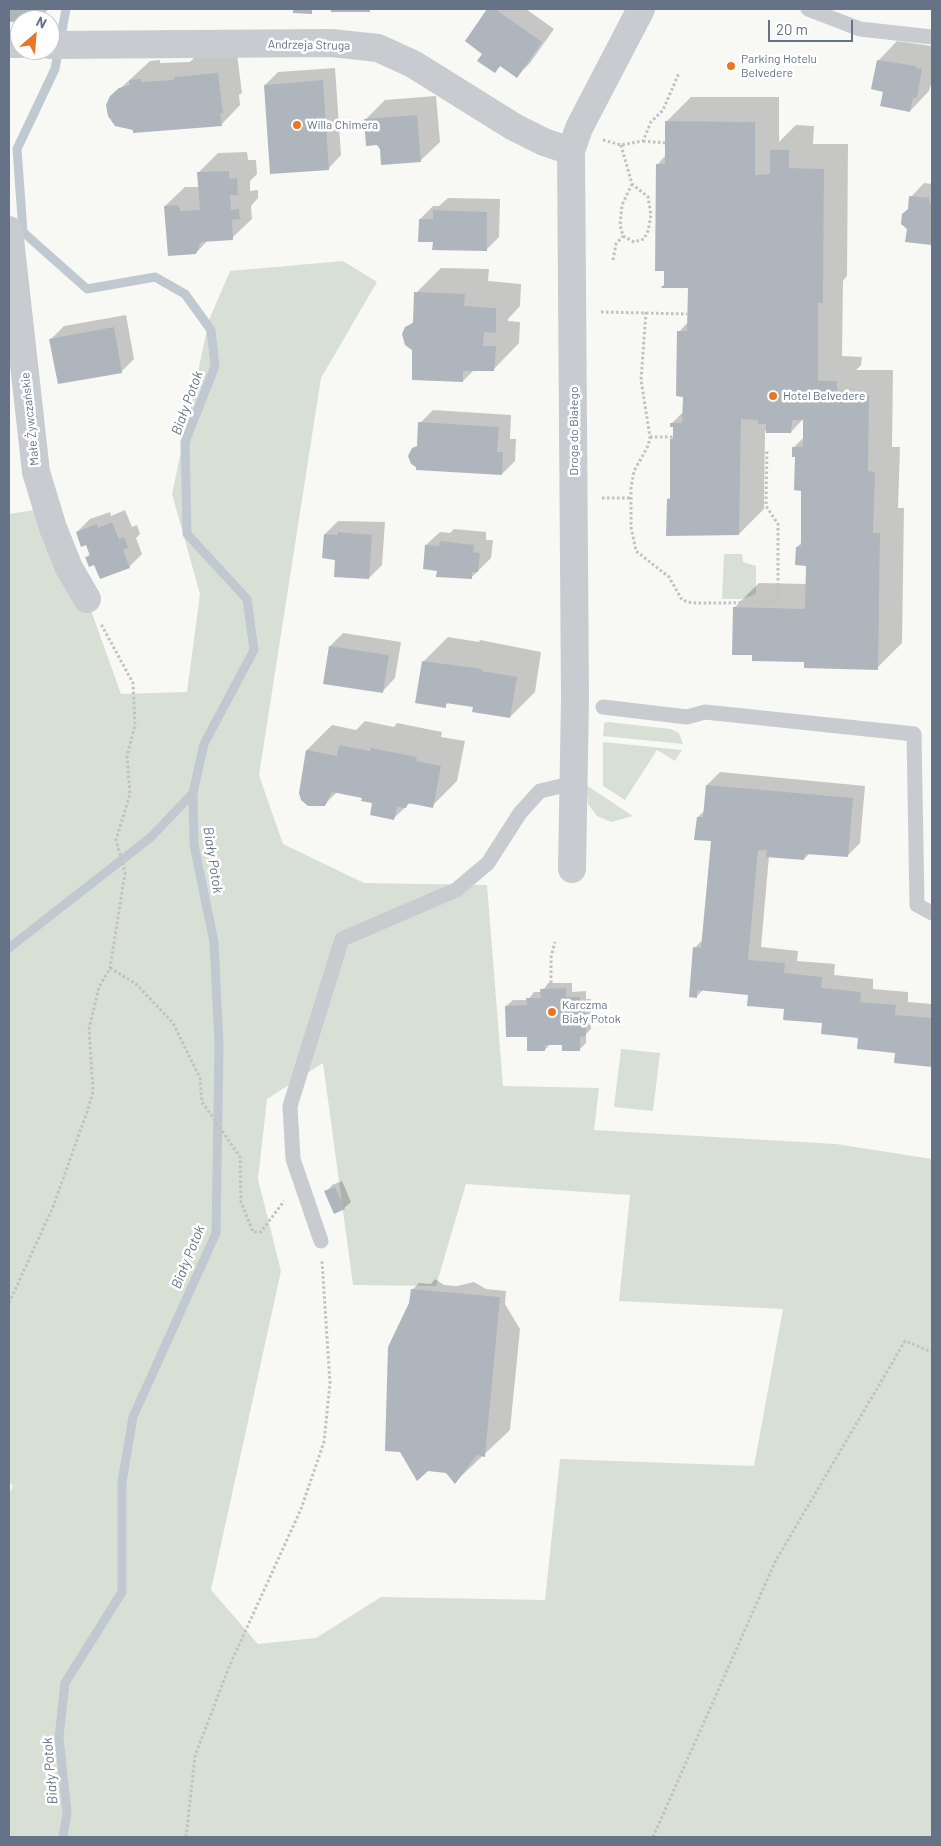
<!DOCTYPE html>
<html>
<head>
<meta charset="utf-8">
<style>
	body { margin:0 }
	#map { position:relative; width:941px; height:1846px; overflow:hidden; background:#f8f8f5; font-family:Barlow,sans-serif }
	canvas { display:block }
	.frame { position:absolute; inset:0; border:10px solid #667387; pointer-events:none }
	.north { position:absolute; left:10px; top:10px; width:50px; height:50px; box-sizing:border-box; background:#fff; border:1px solid #c2c7cf; border-radius:50%; rotate:27deg; font-size:14px; font-weight:700; line-height:20px; text-align:center; color:#667387 }
	.north::after { content:''; display:block; margin:auto; width:18px; height:22px; background:#e87626; clip-path:polygon(50% 0,100% 100%,50% 72%,0 100%) }
	.scale { position:absolute; left:768px; top:20px; width:85px; height:22px; box-sizing:border-box; border:2px solid #667387; border-top:0; padding-left:6px; font-size:15px; line-height:18px; white-space:nowrap; color:#667387; -webkit-text-stroke:4px #fff; paint-order:stroke }
</style>
</head>
<body>
<div id="map">
<canvas width="941" height="1846"></canvas>
<div class="frame"></div>
<div class="north">N</div>
<div class="scale">20 m</div>
</div>
<script>
const ctx = document.querySelector('canvas').getContext('2d');
ctx.lineJoin = 'round';
function fill(path, color) { ctx.fillStyle = color; ctx.fill(path, 'evenodd'); }
const toPath = rows => new Path2D(rows.map(r => 'M' + r).join(''));
function stroke(path, color, width, dash) { ctx.strokeStyle = color; ctx.lineWidth = width; ctx.lineCap = dash ? 'butt' : 'round'; ctx.setLineDash(dash || []); ctx.stroke(path); }
function label(font, color, halo, rows, align = 'center') {
  ctx.font = font + ' Barlow,sans-serif'; ctx.lineWidth = 5; ctx.setLineDash([]); ctx.textBaseline = 'middle'; ctx.strokeStyle = halo; ctx.fillStyle = color; for (const [text, x, y, turn = 0] of rows) {
    ctx.save(); ctx.translate(x, y); ctx.rotate((+turn || 0) * Math.PI / 180); ctx.textAlign = isNaN(turn) ? turn : align; if (halo) ctx.strokeText(text, 0, 0); ctx.fillText(text, 0, 0); ctx.restore();
  }
}
fill(toPath([
	[343,261,377,282,321,378,259,775,283,844,364,883,487,885,503,1086,599,1088,594,1130,836,1144,932,1159,932,1837,9,1837,9,1494,13,1486,9,1482,9,514,54,507,121,694,187,692,200,594,172,494,209,320,230,271],
	[323,1063,353,1285,436,1286,466,1184,630,1195,619,1301,783,1309,754,1466,560,1459,545,1600,381,1597,316,1638,258,1644,211,1590,281,1271,258,1179,267,1099],
	[724,554,742,554,743,562,756,566,756,594,742,599,722,599],
	[608,722,671,729,679,733,683,744,603,736,604,723],
	[603,742,682,750,675,761,657,750,625,800,603,786],
	[586,785,633,816,611,822,597,816,588,804],
	[621,1049,660,1053,653,1111,614,1107]
]), '#d8e0d6');
fill(toPath([
	[9,9,49,9,38,19,9,21],
	[489,9,526,9,554,29,530,63,517,76,501,65,495,71,484,54,467,41],
	[897,41,932,46,932,81,929,91,910,111,884,91,878,61],
	[237,54,242,93,239,95,240,105,221,125,111,97,150,61,160,60,160,63,190,62,194,58],
	[335,68,341,155,328,169,265,85,278,72],
	[436,96,440,142,420,161,381,148,365,120,385,100],
	[691,97,779,97,779,142,796,125,814,126,813,144,848,144,847,276,843,281,842,356,862,357,861,365,856,370,893,370,892,447,900,447,898,508,904,508,902,643,877,668,754,654,734,608,759,583,807,584,807,565,797,547,802,542,802,489,793,448,804,437,804,418,791,432,765,431,764,509,739,534,668,499,672,496,671,440,675,436,675,426,671,424,684,411,679,332,688,322,689,287,663,286,665,284,657,165,666,155,666,122],
	[247,152,248,160,256,160,257,174,250,181,250,191,258,190,258,198,251,206,252,219,232,238,208,240,196,253,165,206,185,187,200,187,199,172,218,153],
	[924,183,932,184,932,243,911,197],
	[448,198,500,199,499,237,486,250,420,219,433,206,439,206],
	[441,268,489,269,488,281,521,284,520,306,508,319,508,321,520,322,519,343,494,369,474,370,463,381,407,346,404,340,405,330,415,320,416,293],
	[126,315,134,359,121,372,51,339,64,326],
	[433,410,511,415,510,439,516,439,515,461,502,474,417,469,409,458,419,445,420,423],
	[125,510,132,527,137,525,140,534,136,538,142,554,129,567,95,564,86,558,91,553,87,543,77,532,90,519,110,512,111,516],
	[338,521,385,522,382,565,369,578,337,558,325,534],
	[454,529,486,532,486,540,493,540,491,558,471,578,438,569,426,545,440,532,450,533],
	[343,633,401,642,395,678,382,692,330,646],
	[448,637,479,642,480,640,541,652,535,692,510,717,474,706,449,702,445,706,423,662],
	[365,721,394,727,397,723,442,732,441,737,465,741,457,781,432,806,411,802,394,818,363,797,337,792,326,803,316,806,309,805,300,793,307,750,332,725,356,730],
	[720,772,865,786,860,843,847,856,810,853,804,859,769,856,761,947,798,951,797,961,835,964,834,975,873,979,873,989,908,992,908,1002,932,1004,932,1065,896,1062,897,1052,750,994,703,990,696,997,695,948,703,939,712,840,698,817,705,810,707,785],
	[548,983,572,983,572,992,586,991,586,999,591,999,591,1029,586,1034,586,1043,580,1049,564,1044,550,1044,545,1050,528,1036,506,1006,513,1000,528,1000,534,992,542,992],
	[342,1181,351,1202,344,1208,326,1192,332,1185],
	[435,1279,444,1285,457,1286,474,1282,486,1289,506,1291,505,1304,520,1329,510,1430,455,1482,411,1304,413,1289,419,1283,431,1284]
]), '#0003');
stroke(toPath([
	[9,948,151,837,193,793],
	[63,1837,67,1813,59,1737,65,1683,122,1592,122,1482,133,1417,216,1233,219,1046,214,942,194,845,193,793,204,744,254,650,247,599,187,534,185,442,215,366,211,330,185,294,155,277,87,289,23,232,17,149,55,69,66,9]
]), '#c1c9d0', 9);
fill(toPath([
	[9,9,38,9,39,20,9,22],
	[293,9,312,9,312,14,293,13],
	[331,9,370,9,370,12,331,12],
	[487,9,495,9,542,42,517,78,500,66,495,73,477,61,482,54,465,41],
	[877,60,916,66,916,68,922,69,917,98,913,98,910,112,880,106,883,92,871,89],
	[218,73,223,113,220,113,222,126,133,133,133,130,115,126,108,116,106,105,110,96,119,88,130,85,129,80,141,79,141,82,174,80,174,77],
	[323,80,329,170,270,174,264,85],
	[417,115,421,162,381,165,380,149,377,145,366,146,364,119],
	[665,121,755,122,755,175,770,174,770,150,789,150,789,168,824,169,823,303,818,303,818,381,837,381,837,391,831,391,830,394,869,395,868,471,875,472,873,533,880,533,878,670,804,668,804,662,752,661,752,655,732,655,733,607,805,609,806,566,795,565,796,547,801,546,801,491,794,490,795,457,792,457,792,447,803,447,803,420,792,420,791,433,766,433,766,424,758,424,758,420,741,419,739,535,666,536,667,499,670,499,670,439,673,439,673,427,670,427,670,423,682,423,683,397,676,396,677,331,687,331,688,288,662,288,661,286,664,286,664,271,655,271,656,164,665,164],
	[229,171,229,179,237,178,238,195,230,195,231,210,239,209,240,219,232,220,233,240,201,242,196,254,168,256,164,206,179,205,180,211,200,210,197,172],
	[909,196,929,198,929,203,932,203,932,245,905,242,907,229,901,224,902,214,908,209],
	[433,210,487,212,487,251,432,250,433,242,418,242,419,219,433,219],
	[414,292,465,294,464,306,496,308,496,333,484,332,483,346,496,346,494,371,463,371,463,382,412,380,412,350,405,345,402,334,405,327,413,323],
	[114,327,122,373,58,384,49,339],
	[418,422,499,427,497,452,503,452,502,475,416,470,416,467,411,464,408,456,412,448,417,446],
	[112,522,119,539,124,537,128,548,123,550,130,568,100,579,94,565,89,567,85,557,90,556,86,545,81,547,76,532,97,524,98,528],
	[338,532,372,535,369,579,334,577,335,560,322,558,324,534,337,535],
	[440,541,474,545,473,552,480,553,478,572,472,572,472,579,436,577,437,571,423,569,425,545,439,546],
	[329,646,389,655,383,693,323,684],
	[422,661,482,669,482,671,517,677,510,718,472,712,473,707,446,703,446,708,415,703],
	[339,745,370,751,371,748,417,757,416,761,441,766,433,808,408,803,406,808,397,807,394,820,370,815,372,803,361,801,362,798,332,792,325,806,308,806,301,800,299,793,306,750,337,756],
	[706,785,853,798,848,857,805,854,804,860,766,857,767,850,758,850,748,960,785,963,784,973,822,977,821,988,861,992,860,1002,896,1005,895,1015,932,1018,932,1067,894,1063,895,1053,857,1049,858,1038,821,1034,822,1023,783,1020,784,1009,747,1006,748,995,697,990,697,998,689,997,693,947,701,948,711,841,694,840,697,817,703,817],
	[566,988,566,997,580,997,580,1005,585,1005,586,1036,580,1037,580,1051,562,1051,562,1045,545,1045,545,1051,527,1051,527,1037,506,1037,505,1006,527,1005,526,998,541,998,540,989],
	[335,1187,345,1209,334,1214,324,1191],
	[411,1289,500,1297,485,1457,477,1455,455,1484,446,1473,428,1471,417,1481,400,1452,385,1451,388,1347,409,1303]
]), '#afb5bc');
stroke(toPath([
	[603,140,621,145,643,141,651,122,663,110,679,73],
	[643,141,665,143],
	[621,145,632,184,648,197,651,215,648,231,644,239,634,242,623,236,620,225,622,205,632,184],
	[613,260,616,244,623,236],
	[601,312,687,314],
	[646,312,641,380,650,437,648,446,634,471,631,488,631,527,636,551,669,577,682,600,692,603,727,603,778,601,778,524,766,506,767,449],
	[650,437,673,437],
	[602,498,631,498],
	[110,968,136,984,173,1023,200,1078,202,1102,240,1157,241,1202,253,1232,261,1232,284,1201],
	[551,988,551,957,555,942],
	[9,1303,53,1207,88,1109,93,1091,89,1029,99,987,110,968,125,873,116,840,130,794,127,756,135,725,133,683,101,624],
	[186,1837,195,1756,229,1667,301,1509,324,1442,330,1383,322,1261],
	[653,1837,775,1562,905,1341,932,1352]
]), '#bfc1c4', 3, [2.5, 2.5]);
stroke(toPath([
	[808,9,860,29,932,37],
	[603,707,687,717,705,712,914,734,917,905,932,913],
	[321,1241,293,1159,290,1106,342,939,456,890,488,863,520,813,540,791,574,783]
]), '#c8cbcf', 15);
stroke(toPath([
	[9,44,20,44],
	[50,45,331,43,378,48,413,64,514,127,544,142,571,151],
	[9,230,36,472,53,528,69,568,87,599],
	[572,869,575,698,571,151,579,128,641,9]
]), '#c8cbcf', 28);
for (const [x, y, r, color] of [
	[731,66,5,"#e87626"],
	[297,125,5,"#e87626"],
	[773,396,5,"#e87626"],
	[552,1012,5,"#e87626"]
]) { const dot = new Path2D(); dot.arc(x, y, r, 0, 2 * Math.PI); ctx.fillStyle = color; ctx.fill(dot); stroke(dot, '#fff', 2); }
label('12px', '#667387', '#fff', [
	["Andrzeja Struga",309,45,1],
	["Małe Żywczańskie",30,419,-96],
	["Droga do Białego",574,431,-90]
]);
label('12px', '#667387', '#fff', [
	["Parking Hotelu",741,59],
	["Belvedere",741,73],
	["Willa Chimera",307,125],
	["Hotel Belvedere",783,396],
	["Karczma",562,1005],
	["Biały Potok",562,1019]
], 'left');
label('italic 14px', '#637483', '#fff', [
	["Biały Potok",187,403,-70],
	["Biały Potok",213,860,81],
	["Biały Potok",188,1257,-68],
	["Biały Potok",50,1771,-95]
]);
</script>
</body>
</html>
